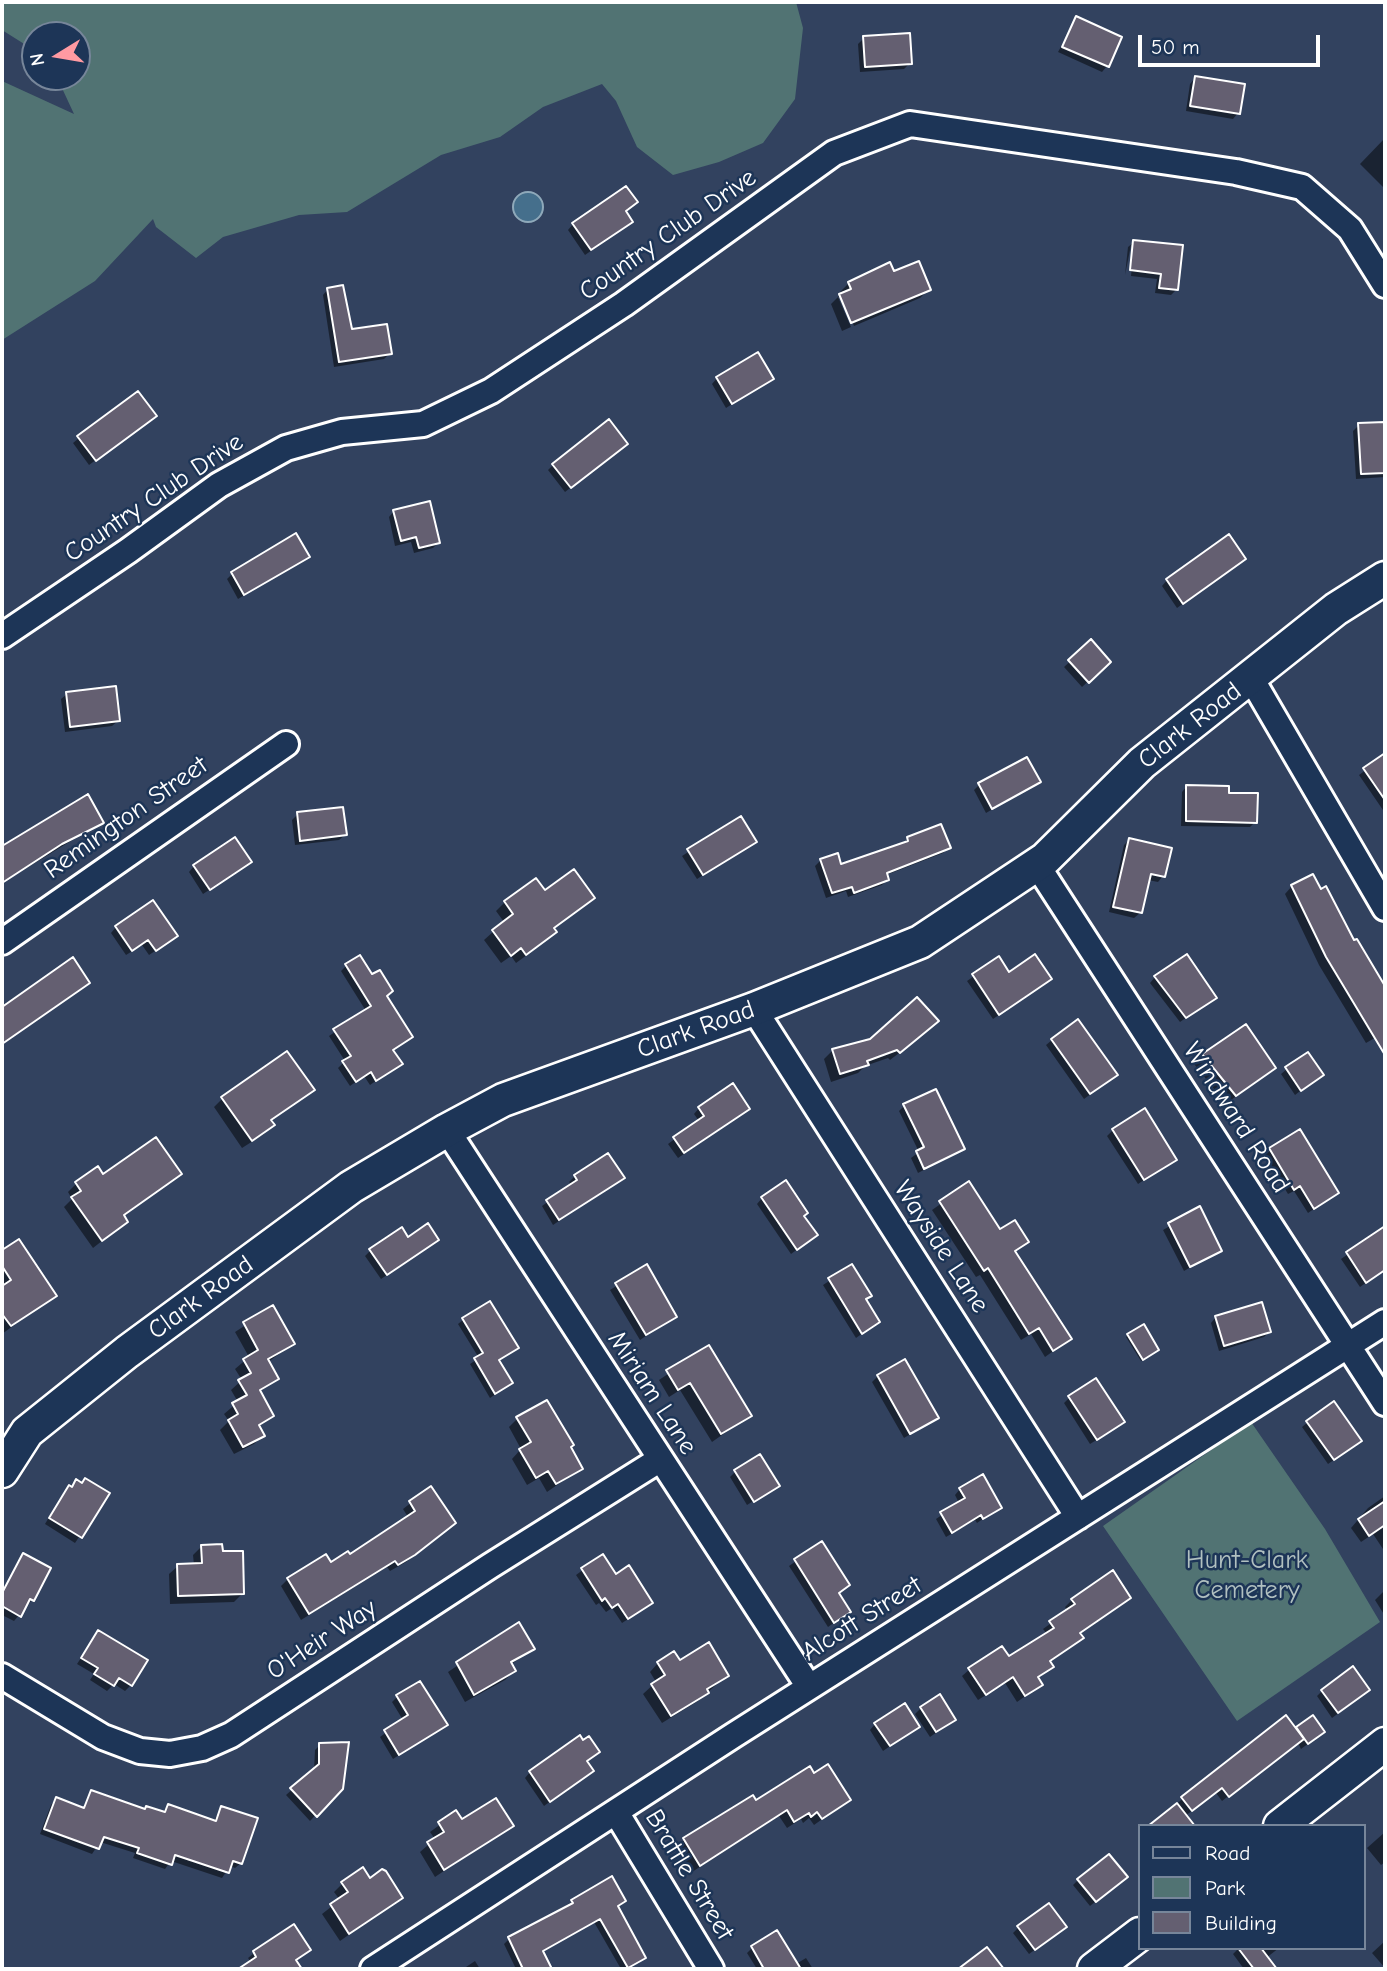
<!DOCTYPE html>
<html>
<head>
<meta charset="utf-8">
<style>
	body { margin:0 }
	#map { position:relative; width:1387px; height:1971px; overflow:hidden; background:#32425f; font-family:"Comic Neue",sans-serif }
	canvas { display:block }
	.frame { position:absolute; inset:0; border:4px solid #fff; pointer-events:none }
	.legend { position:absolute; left:1138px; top:1824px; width:228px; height:126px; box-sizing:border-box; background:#1d3557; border:2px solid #77869a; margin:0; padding:9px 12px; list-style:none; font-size:21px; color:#fff }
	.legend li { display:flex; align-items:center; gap:14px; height:35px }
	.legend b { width:35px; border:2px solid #77869a }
	.north { position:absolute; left:21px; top:21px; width:70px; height:70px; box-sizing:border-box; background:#1d3557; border:2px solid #77869a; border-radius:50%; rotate:259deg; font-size:19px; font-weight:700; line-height:28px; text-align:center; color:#fff }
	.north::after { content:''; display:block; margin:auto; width:24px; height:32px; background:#ff9aa2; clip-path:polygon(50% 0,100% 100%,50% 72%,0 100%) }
	.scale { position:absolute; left:1138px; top:35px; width:182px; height:32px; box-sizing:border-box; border:4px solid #fff; border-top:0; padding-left:9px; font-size:21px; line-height:24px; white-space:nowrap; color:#fff; -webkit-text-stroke:5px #1d3557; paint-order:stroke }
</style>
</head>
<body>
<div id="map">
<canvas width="1387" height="1971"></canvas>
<div class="frame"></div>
<ul class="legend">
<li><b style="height:9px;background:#1d3557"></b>Road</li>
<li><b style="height:19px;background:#517373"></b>Park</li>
<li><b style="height:19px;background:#645f71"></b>Building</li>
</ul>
<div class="north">N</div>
<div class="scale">50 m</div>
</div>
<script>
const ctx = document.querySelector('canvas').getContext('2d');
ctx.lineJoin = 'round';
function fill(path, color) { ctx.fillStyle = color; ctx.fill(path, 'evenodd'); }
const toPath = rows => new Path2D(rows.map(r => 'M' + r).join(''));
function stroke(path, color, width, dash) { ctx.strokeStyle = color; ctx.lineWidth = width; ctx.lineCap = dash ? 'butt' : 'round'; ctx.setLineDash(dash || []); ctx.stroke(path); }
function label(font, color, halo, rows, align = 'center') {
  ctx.font = font + ' "Comic Neue",sans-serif'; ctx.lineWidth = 5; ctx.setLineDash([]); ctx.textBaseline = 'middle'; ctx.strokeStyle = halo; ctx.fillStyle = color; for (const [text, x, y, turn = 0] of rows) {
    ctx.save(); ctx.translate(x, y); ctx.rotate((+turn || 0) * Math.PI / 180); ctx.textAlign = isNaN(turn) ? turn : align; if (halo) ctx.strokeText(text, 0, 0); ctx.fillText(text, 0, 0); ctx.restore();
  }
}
fill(toPath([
	[2,2,796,2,803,28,795,99,763,143,719,162,673,175,637,147,616,101,602,84,543,107,500,137,441,155,347,212,299,215,223,237,196,258,156,227,153,219,95,281,2,340,2,81,74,114,61,86,47,77,77,77,77,35,35,35,35,57,29,47,2,30],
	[1251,1422,1325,1529,1380,1622,1237,1721,1103,1526]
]), '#517373');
const water = toPath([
	'513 207a15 15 0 1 1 30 0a15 15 0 1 1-30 0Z'
]);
fill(water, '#456f8c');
stroke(water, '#8fa9ba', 2);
fill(toPath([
	[1077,18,1107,66,1102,72,1058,52],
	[864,38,910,63,904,69,860,72,858,44],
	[1195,78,1238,113,1233,119,1186,111,1190,84],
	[1385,138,1385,189,1360,164],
	[624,212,625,227,585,255,568,230,573,224],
	[1134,242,1177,289,1171,295,1155,293,1157,279,1131,276,1134,245,1131,245,1125,275,1128,247],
	[893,274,929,289,920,298,854,326,842,297,838,297,840,292,849,283],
	[328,289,351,331,390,353,384,359,334,367,323,295],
	[838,297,851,327,842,331,831,304],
	[717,378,772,378,726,408,712,384],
	[149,421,89,465,73,443,79,438],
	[1385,424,1385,477,1356,479,1353,431,1359,425],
	[620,449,565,492,548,470,553,465],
	[394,511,438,543,433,548,414,553,411,542,395,546,389,517],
	[308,557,238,599,227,579,232,574],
	[1238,564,1177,608,1162,586,1167,580],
	[1091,642,1109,662,1082,687,1064,667],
	[67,694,118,721,112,726,65,732,61,699],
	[1385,756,1385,813,1359,775],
	[1039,782,986,813,974,790,979,785],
	[1187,786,1227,794,1255,822,1250,827,1181,826,1182,792],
	[87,797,102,822,2,883,2,848],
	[298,814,345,835,339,840,295,845,292,820],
	[741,818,755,842,697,879,682,856],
	[908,839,949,847,943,853,886,875,887,880,882,885,848,897,846,891,826,898,815,866,820,861,837,855,840,866,903,844],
	[1129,840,1163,876,1158,882,1148,880,1140,913,1134,918,1109,912,1124,845],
	[194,866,244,867,203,894,189,872],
	[1292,886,1353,943,1356,941,1385,990,1385,1032,1366,1043,1319,965,1285,894],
	[545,893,592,898,553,929,555,932,546,941,516,963,511,956,501,963,484,940,504,922,496,911,505,902],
	[116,927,170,941,149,955,142,945,126,955,111,933],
	[998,959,1008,974,1044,984,993,1019,967,981],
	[346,966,385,997,411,1036,392,1051,400,1064,370,1085,364,1076,350,1086,338,1068,345,1061,329,1036,366,1011,341,971],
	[1155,977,1214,998,1180,1022,1150,983],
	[1245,1026,1274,1067,1226,1104,1194,1064],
	[929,1030,890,1060,888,1058,865,1066,858,1073,831,1082,824,1059,833,1050],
	[1052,1040,1110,1080,1084,1099,1046,1045],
	[1287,1069,1321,1075,1295,1095,1281,1074],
	[312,1090,270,1122,272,1125,264,1134,242,1148,214,1107,223,1098],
	[904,1106,963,1149,918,1173,911,1158,919,1152,899,1111],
	[699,1108,743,1114,678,1158,668,1144,699,1121,694,1114],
	[1113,1130,1175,1159,1138,1184,1107,1136],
	[1299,1131,1337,1193,1308,1213,1294,1191,1288,1194,1264,1155],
	[608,1155,623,1178,553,1225,542,1206,572,1185,569,1182,575,1176],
	[180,1174,123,1217,126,1222,93,1248,64,1207,72,1199,68,1192,76,1184,103,1177],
	[969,1184,999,1232,1027,1242,1014,1252,1070,1339,1045,1357,1031,1334,1021,1340,980,1275,976,1277,932,1210],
	[762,1198,803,1216,816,1235,791,1254,757,1204],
	[1199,1209,1220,1250,1184,1271,1163,1230],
	[1383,1230,1385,1263,1382,1265,1385,1269,1360,1287,1341,1259],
	[407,1240,431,1245,381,1279,365,1256,370,1251],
	[18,1241,54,1296,2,1334,2,1252],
	[852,1266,865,1300,878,1322,856,1338,823,1285],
	[646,1267,675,1316,640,1340,610,1290],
	[272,1308,293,1344,268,1362,277,1379,259,1392,272,1415,258,1427,263,1435,254,1444,234,1454,220,1430,229,1421,224,1414,238,1402,231,1390,242,1380,235,1369,249,1357,235,1332],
	[1216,1317,1269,1332,1264,1337,1219,1351,1211,1323],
	[463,1320,512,1352,497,1361,506,1387,490,1398,470,1364,479,1358,458,1324],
	[1128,1335,1155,1352,1141,1361,1126,1337],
	[708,1347,749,1416,712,1442,680,1390,669,1397,659,1380],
	[878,1376,937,1418,904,1438,872,1382],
	[1069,1398,1117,1427,1090,1444,1064,1403],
	[517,1419,569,1448,580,1469,547,1492,539,1478,527,1485,512,1459,521,1449,509,1427],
	[1308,1422,1354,1446,1328,1464,1302,1427],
	[735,1472,774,1488,747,1505,730,1477],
	[76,1482,108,1494,75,1543,45,1524,64,1492],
	[430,1488,446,1530,406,1562,390,1571,387,1567,301,1620,281,1586,288,1579,350,1556,408,1517,403,1509],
	[960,1489,1000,1507,977,1523,975,1520,946,1537,936,1519,959,1503,955,1495],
	[1385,1496,1385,1552,1373,1534,1361,1542,1351,1528,1368,1508],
	[822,1543,848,1585,837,1594,849,1612,828,1627,789,1566],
	[202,1546,242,1594,234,1602,170,1604,169,1574,178,1566,194,1565,193,1555],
	[24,1555,32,1600,14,1621,2,1615,2,1591],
	[602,1556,615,1576,645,1608,622,1623,612,1608,606,1612,599,1603,596,1605,576,1575],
	[1385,1590,1385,1616,1375,1600],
	[1129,1597,1079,1634,1082,1638,1074,1645,1049,1663,1052,1667,1037,1679,1041,1685,1017,1702,1005,1683,978,1700,962,1676,970,1669,1009,1659,1047,1634,1043,1629,1068,1611,1065,1607,1072,1600],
	[519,1624,533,1649,510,1665,514,1671,505,1680,465,1702,448,1672],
	[98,1632,131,1685,125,1691,114,1684,107,1691,90,1680,94,1674,77,1664],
	[658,1663,679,1663,727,1675,698,1701,662,1723,643,1694,656,1682,650,1672],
	[1322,1691,1363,1695,1332,1718,1317,1696],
	[397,1697,445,1725,393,1759,380,1737,403,1720,392,1702],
	[921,1708,954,1720,930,1737,915,1714],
	[1286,1718,1295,1730,1297,1728,1317,1737,1301,1749,1298,1743,1222,1801,1216,1793,1185,1816,1177,1804,1182,1799],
	[875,1724,918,1727,883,1751,870,1730],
	[320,1745,341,1788,310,1821,286,1795,314,1770,315,1750],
	[586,1762,592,1771,544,1806,525,1778,530,1772],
	[814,1775,849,1800,814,1825,809,1818,803,1823,801,1819,787,1828,779,1816,692,1872,677,1847,684,1840],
	[92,1792,143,1811,162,1813,168,1806,213,1822,222,1808,241,1863,235,1868,230,1866,222,1878,171,1861,165,1869,133,1858,135,1853,100,1842,92,1854,40,1834,51,1805,56,1799,82,1809],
	[456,1813,461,1822,512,1825,435,1877,420,1852,435,1839,430,1832],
	[1385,1832,1385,1862,1381,1865,1367,1848],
	[611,1879,624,1901,616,1907,644,1958,639,1963,621,1969,594,1922,541,1952,550,1969,516,1969,504,1944,509,1939],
	[369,1880,401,1898,340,1941,322,1914,340,1900,334,1892,343,1883],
	[1078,1880,1120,1882,1090,1906,1073,1885],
	[1019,1927,1059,1932,1029,1954,1013,1933],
	[1385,1941,1385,1968,1372,1953],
	[752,1948,796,1964,806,1958,813,1969,757,1969,747,1953],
	[1239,1948,1279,1948,1266,1958,1274,1969,1244,1969,1233,1954],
	[254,1953,294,1961,297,1965,293,1969,246,1969,251,1962,248,1958],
	[475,1961,480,1969,463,1969]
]), '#0007');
const building = toPath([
	[1076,16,1122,37,1109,67,1062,47,1076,16],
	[910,33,912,64,865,67,863,36,910,33],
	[1195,76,1245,84,1240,114,1190,106,1195,76],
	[626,186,638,202,626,211,633,222,591,250,572,223,626,186],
	[1133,240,1183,245,1178,290,1159,288,1161,274,1130,270,1133,240],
	[919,261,931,290,851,323,839,294,851,289,848,282,890,262,894,271,919,261],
	[343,285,352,329,387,324,392,354,339,362,327,288,343,285],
	[758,352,774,379,732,404,716,377,758,352],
	[138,391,157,416,96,461,77,436,138,391],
	[609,419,628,444,571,488,552,464,609,419],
	[1385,422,1385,473,1361,474,1358,423,1385,422],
	[430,501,440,543,419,548,416,537,401,541,393,510,430,501],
	[296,533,310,557,244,595,231,572,296,533],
	[1229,534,1246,559,1183,604,1166,579,1229,534],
	[1091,639,1111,662,1089,683,1068,660,1091,639],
	[116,686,120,721,70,727,66,692,116,686],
	[1385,753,1385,800,1363,768,1385,753],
	[1027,757,1041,782,992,809,978,783,1027,757],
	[1186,785,1229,786,1229,793,1258,793,1257,823,1186,821,1186,785],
	[88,794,104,823,62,844,2,883,2,846,88,794],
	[343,807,347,835,300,841,297,812,343,807],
	[741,816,757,842,703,875,687,849,741,816],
	[941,824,951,848,887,873,889,880,854,893,852,887,832,893,820,859,838,853,841,864,908,841,907,837,941,824],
	[235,837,252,862,210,890,193,865,235,837],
	[1129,838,1172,848,1165,877,1151,874,1142,913,1113,907,1129,838],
	[574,869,595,898,554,928,557,932,526,955,521,948,511,956,492,930,513,914,504,901,536,878,545,890,574,869],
	[1313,874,1321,889,1326,886,1354,940,1357,939,1385,986,1385,1055,1326,957,1291,885,1313,874],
	[153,900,178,936,156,951,148,940,132,951,115,926,153,900],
	[1035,954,1052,979,999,1015,972,974,999,956,1009,972,1035,954],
	[1187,954,1217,998,1186,1018,1154,976,1187,954],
	[360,955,372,974,380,970,393,991,387,996,413,1037,393,1050,403,1064,376,1081,371,1072,356,1082,342,1061,351,1056,333,1029,371,1006,345,964,360,955],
	[73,957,90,983,2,1044,2,1007,73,957],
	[917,997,939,1021,900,1053,897,1050,867,1061,869,1065,840,1074,832,1049,870,1039,917,997],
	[1078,1019,1118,1075,1090,1094,1051,1039,1078,1019],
	[1246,1024,1276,1068,1236,1096,1202,1054,1246,1024],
	[287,1051,315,1090,271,1120,275,1125,252,1141,221,1097,287,1051],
	[1308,1052,1324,1075,1301,1091,1285,1067,1308,1052],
	[733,1083,750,1109,684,1153,673,1137,704,1116,698,1107,733,1083],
	[936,1089,965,1149,924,1169,916,1151,924,1147,903,1104,936,1089],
	[1145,1108,1177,1160,1144,1180,1112,1129,1145,1108],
	[1300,1129,1339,1193,1314,1209,1300,1186,1294,1190,1269,1148,1300,1129],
	[156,1137,182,1174,124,1215,128,1222,102,1241,71,1197,81,1191,75,1182,98,1166,103,1174,156,1137],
	[608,1153,625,1178,559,1220,546,1200,577,1180,574,1175,608,1153],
	[786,1180,808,1213,804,1216,818,1235,797,1250,761,1197,786,1180],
	[969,1181,1000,1229,1015,1220,1029,1242,1015,1251,1072,1339,1053,1351,1039,1328,1029,1334,988,1268,984,1271,939,1201,969,1181],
	[1200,1206,1222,1251,1190,1267,1168,1223,1200,1206],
	[428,1223,439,1240,387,1275,369,1249,402,1227,408,1237,428,1223],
	[1385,1226,1385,1270,1366,1283,1346,1252,1385,1226],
	[19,1239,57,1296,11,1326,2,1314,2,1286,11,1280,2,1266,2,1250,19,1239],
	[647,1264,677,1317,646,1335,615,1283,647,1264],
	[852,1264,872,1296,866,1299,880,1322,862,1334,828,1278,852,1264],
	[490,1301,519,1348,499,1360,513,1383,495,1394,474,1358,483,1353,462,1318,490,1301],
	[1262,1302,1271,1332,1224,1346,1215,1316,1262,1302],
	[273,1305,295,1344,268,1359,279,1379,260,1390,274,1416,259,1425,265,1436,243,1447,228,1420,238,1414,232,1403,247,1395,238,1380,251,1373,243,1359,258,1350,243,1322,273,1305],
	[1144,1324,1159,1350,1143,1360,1127,1334,1144,1324],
	[709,1345,752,1416,721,1434,690,1383,678,1390,666,1370,709,1345],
	[905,1359,939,1418,910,1434,877,1375,905,1359],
	[1096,1378,1125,1422,1097,1440,1068,1396,1096,1378],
	[547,1400,574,1445,571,1447,583,1469,556,1484,548,1471,536,1478,519,1449,531,1442,516,1417,547,1400],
	[1334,1401,1362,1441,1334,1460,1306,1421,1334,1401],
	[760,1454,780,1486,754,1502,734,1470,760,1454],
	[983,1474,1002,1508,983,1519,981,1515,952,1533,940,1512,965,1498,959,1488,983,1474],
	[85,1478,110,1493,82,1538,49,1518,69,1485,72,1487,76,1479,82,1483,85,1478],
	[431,1486,456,1523,415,1555,398,1565,395,1561,309,1614,287,1578,326,1554,331,1562,348,1551,350,1554,415,1511,409,1501,431,1486],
	[1385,1501,1385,1525,1369,1536,1358,1519,1385,1501],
	[822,1541,850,1585,839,1593,851,1612,834,1623,794,1559,822,1541],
	[222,1544,223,1551,243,1551,244,1594,178,1596,177,1564,202,1563,201,1545,222,1544],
	[23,1553,51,1568,34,1601,30,1599,21,1617,2,1606,2,1593,23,1553],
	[603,1554,616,1574,629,1565,653,1603,628,1619,618,1604,612,1608,605,1598,602,1601,581,1568,603,1554],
	[1113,1570,1131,1598,1080,1633,1084,1638,1050,1661,1054,1667,1038,1677,1043,1685,1025,1696,1013,1677,986,1695,968,1668,1002,1646,1009,1656,1054,1628,1049,1621,1075,1604,1071,1599,1113,1570],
	[519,1622,535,1649,511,1662,516,1671,474,1695,456,1662,519,1622],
	[98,1630,148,1660,132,1686,119,1678,114,1686,94,1674,98,1668,81,1658,98,1630],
	[709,1642,729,1676,707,1689,709,1693,671,1716,651,1684,665,1675,657,1662,674,1651,680,1660,709,1642],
	[1353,1666,1370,1690,1338,1713,1321,1690,1353,1666],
	[420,1681,448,1725,399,1755,384,1730,408,1715,396,1695,420,1681],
	[940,1694,956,1720,936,1732,920,1707,940,1694],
	[905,1703,920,1727,890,1746,874,1723,905,1703],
	[1286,1715,1304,1739,1229,1797,1222,1788,1192,1811,1181,1797,1286,1715],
	[1313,1715,1325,1732,1308,1744,1296,1727,1313,1715],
	[580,1735,583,1740,589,1736,600,1752,587,1761,594,1771,550,1802,529,1771,580,1735],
	[349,1742,343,1789,317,1817,290,1788,319,1764,319,1743,349,1742],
	[828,1764,851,1800,822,1819,817,1812,811,1817,809,1813,794,1822,787,1810,700,1866,683,1838,753,1795,756,1800,810,1766,814,1773,828,1764],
	[91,1790,145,1809,146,1806,165,1812,168,1804,216,1821,221,1806,258,1818,242,1864,233,1861,229,1873,175,1855,172,1865,137,1853,139,1848,104,1837,99,1849,44,1829,56,1797,84,1808,91,1790],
	[496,1798,514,1826,444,1870,427,1842,444,1832,438,1822,456,1810,462,1819,496,1798],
	[1177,1803,1195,1826,1148,1826,1177,1803],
	[1109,1854,1128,1877,1096,1902,1077,1879,1109,1854],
	[363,1867,370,1878,382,1869,386,1871,403,1898,349,1934,330,1904,348,1892,341,1882,363,1867],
	[612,1876,626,1901,618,1906,646,1958,628,1968,600,1919,543,1951,552,1969,523,1969,508,1937,573,1903,571,1900,612,1876],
	[1049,1903,1067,1927,1035,1950,1017,1926,1049,1903],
	[294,1924,311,1950,296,1960,302,1969,238,1969,256,1957,253,1951,294,1924],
	[777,1930,801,1969,764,1969,751,1946,777,1930],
	[987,1947,1004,1969,958,1969,987,1947],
	[1238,1948,1261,1948,1277,1969,1254,1969,1238,1948]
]);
fill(building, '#645f71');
stroke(building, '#fff', 2);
const minor = toPath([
	[2,636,128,551,219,485,286,448,342,432,423,424,491,391,624,304,834,153,910,124,1236,172,1302,187,1350,229,1385,285],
	[1251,678,1385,908],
	[1037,865,1385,1403],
	[2,942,286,744],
	[754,1009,1078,1517],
	[447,1130,809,1687],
	[2,1676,103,1737,140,1751,170,1754,202,1748,231,1735,490,1566,659,1460],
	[616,1812,711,1969],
	[373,1969,734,1735,1385,1322]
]);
const tertiary = toPath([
	[2,1471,27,1432,127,1352,351,1187,447,1130,503,1100,754,1009,920,942,1045,859,1142,763,1336,609,1385,578],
	[1280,1826,1385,1744],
	[1094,1969,1140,1934]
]);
stroke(minor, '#fff', 30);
stroke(tertiary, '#fff', 37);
stroke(minor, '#1d3557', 24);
stroke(tertiary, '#1d3557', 32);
label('26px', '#fff', '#1d3557', [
	["Country Club Drive",668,235,-35],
	["Country Club Drive",154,498,-34],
	["Clark Road",1190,726,-38],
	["Remington Street",126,818,-35],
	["Clark Road",696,1030,-20],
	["Windward Road",1236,1118,57],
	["Wayside Lane",941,1247,57],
	["Clark Road",201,1298,-36],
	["Miriam Lane",652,1393,57],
	["Alcott Street",862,1619,-32],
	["O'Heir Way",322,1640,-33],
	["Brattle Street",689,1875,59]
]);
label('26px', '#b1c0c0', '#1d3557', [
	["Hunt-Clark",1247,1561],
	["Cemetery",1247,1591]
]);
</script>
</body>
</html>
